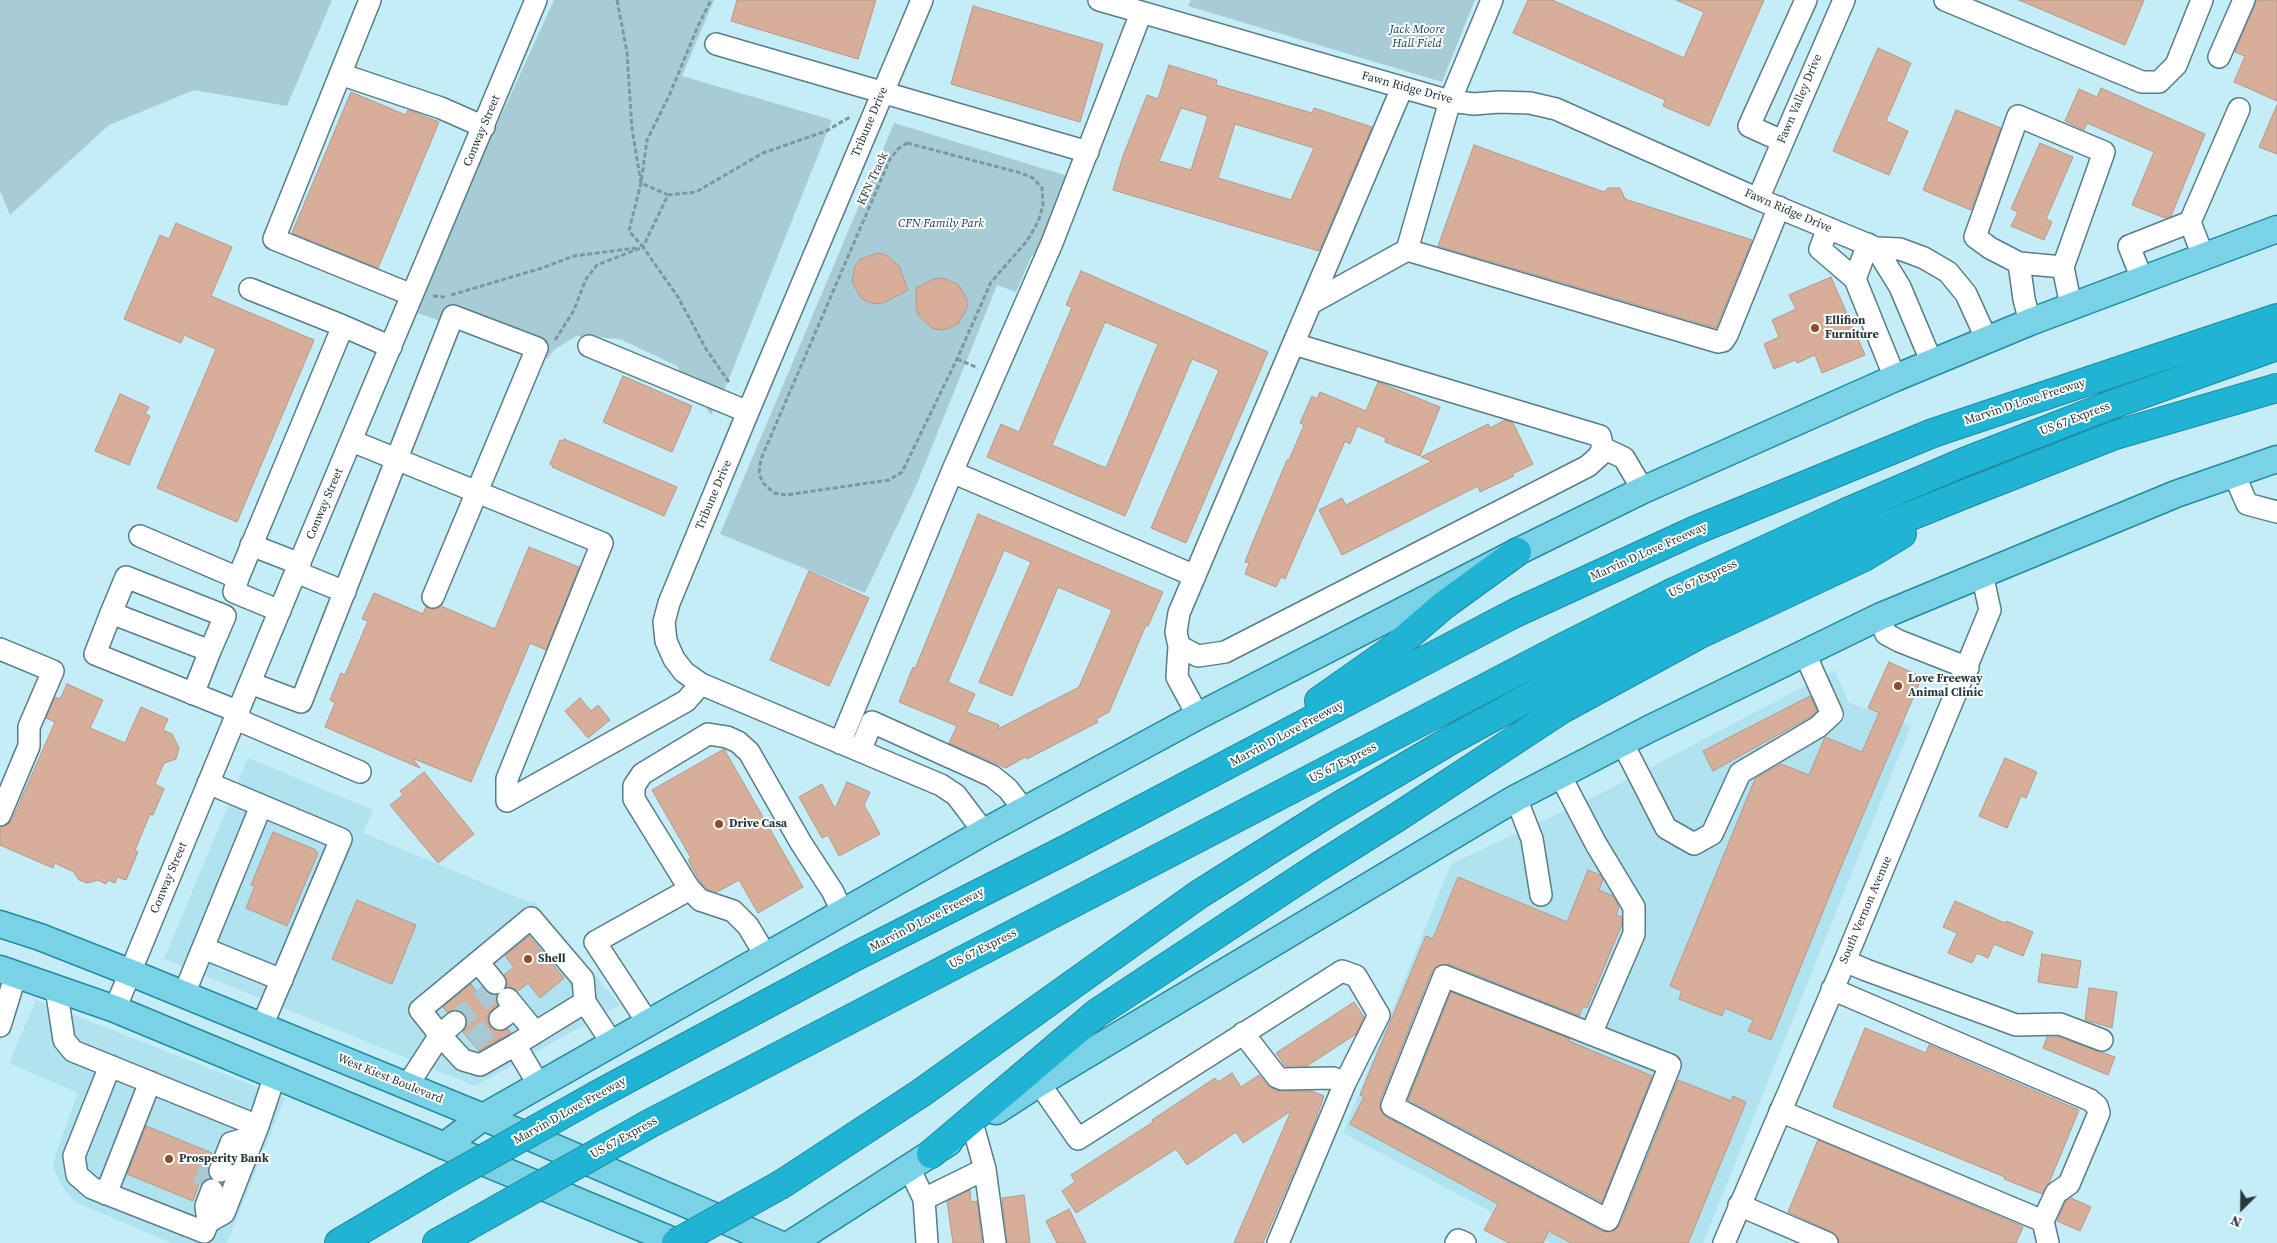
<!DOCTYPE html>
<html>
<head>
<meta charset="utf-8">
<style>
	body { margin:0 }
	#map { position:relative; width:2277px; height:1243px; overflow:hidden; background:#c5edf8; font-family:"Source Serif 4",serif }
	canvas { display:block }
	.north { position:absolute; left:2217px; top:1183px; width:50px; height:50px; -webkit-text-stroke:4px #fff; paint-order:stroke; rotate:203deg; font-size:14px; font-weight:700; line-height:20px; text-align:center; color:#28383d }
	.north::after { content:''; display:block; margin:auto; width:18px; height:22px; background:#28383d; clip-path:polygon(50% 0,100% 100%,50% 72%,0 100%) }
</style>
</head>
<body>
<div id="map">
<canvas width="2277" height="1243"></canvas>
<div class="north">N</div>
</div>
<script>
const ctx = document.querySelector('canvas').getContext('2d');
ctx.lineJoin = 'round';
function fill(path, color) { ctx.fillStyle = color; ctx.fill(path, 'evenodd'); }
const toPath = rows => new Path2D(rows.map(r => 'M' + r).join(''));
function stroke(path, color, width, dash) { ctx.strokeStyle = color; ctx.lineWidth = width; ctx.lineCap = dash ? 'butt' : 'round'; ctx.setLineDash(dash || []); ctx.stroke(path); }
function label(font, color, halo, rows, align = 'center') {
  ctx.font = font + ' "Source Serif 4",serif'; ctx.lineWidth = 4; ctx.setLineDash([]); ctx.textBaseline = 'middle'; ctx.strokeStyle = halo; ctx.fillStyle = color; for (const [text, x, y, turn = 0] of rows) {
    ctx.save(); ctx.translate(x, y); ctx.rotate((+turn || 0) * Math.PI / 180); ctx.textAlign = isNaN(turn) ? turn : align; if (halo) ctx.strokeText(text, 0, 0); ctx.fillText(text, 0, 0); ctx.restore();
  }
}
fill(toPath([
	[1835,670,1848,702,1911,726,1703,1243,1550,1243,1343,1133,1451,864,1604,792],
	[248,758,373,810,363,833,531,903,534,901,620,1005,475,1086,164,959],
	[36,1000,285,1098,227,1243,172,1243,75,1202,62,1186,53,1167,56,1153,78,1093,9,1063]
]), '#b1e2f0');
fill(toPath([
	[0,0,332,0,287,106,194,90,109,125,10,215,0,191],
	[554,0,714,0,682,76,832,120,726,386,711,415,677,366,620,339,576,336,554,350,547,359,412,311],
	[1191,0,1475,0,1442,82,1188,6],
	[894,123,1071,177,1038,256,1032,255,1016,292,997,285,916,486,865,593,720,534]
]), '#a8ccd6');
const building = toPath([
	[737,0,876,0,858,59,731,21,737,0],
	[1528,0,1552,0,1684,58,1704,12,1676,0,1764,0,1709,126,1663,106,1665,100,1513,33,1528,0],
	[2019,0,2144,0,2125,45,2019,0],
	[2257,0,2277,0,2277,101,2234,82,2245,56,2235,52,2257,0],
	[973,6,1103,44,1080,122,951,84,973,6],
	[1878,48,1911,63,1886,121,1908,131,1889,175,1833,151,1878,48],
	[1169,65,1217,80,1216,85,1312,113,1314,108,1372,127,1319,251,1113,190,1123,156,1147,95,1158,99,1169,65],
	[1181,108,1208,116,1191,170,1159,161,1181,108],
	[1235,124,1314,148,1291,200,1218,178,1235,124],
	[2101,88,2205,134,2171,216,2165,218,2132,205,2154,152,2087,123,2084,130,2065,121,2079,89,2097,97,2101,88],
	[351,92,406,115,408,110,439,122,378,268,292,233,351,92],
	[2277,105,2277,154,2259,147,2277,105],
	[1956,110,2001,128,1971,210,1923,190,1956,110],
	[2040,143,2073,157,2046,219,2052,222,2044,240,2011,226,2018,212,2011,209,2040,143],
	[1474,145,1604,192,1608,188,1620,188,1625,199,1752,240,1716,328,1438,246,1474,145],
	[176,223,232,247,211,296,314,340,237,522,157,488,216,349,184,335,181,343,124,319,160,235,169,239,176,223],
	[877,253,886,255,899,266,908,290,885,302,877,304,868,302,861,298,852,282,855,266,861,259,877,253],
	[1081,271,1268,352,1186,543,1151,528,1219,370,1192,359,1125,516,987,457,1001,424,1019,432,1072,307,1066,305,1081,271],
	[1105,322,1158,344,1106,468,1052,445,1105,322],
	[1831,277,1865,355,1822,373,1815,355,1797,363,1795,360,1774,369,1764,344,1779,337,1772,320,1796,309,1789,295,1831,277],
	[942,278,958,284,967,299,967,308,958,324,950,328,941,330,932,328,919,316,916,308,916,288,933,279,942,278],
	[623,376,692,406,672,452,603,422,623,376],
	[1378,382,1440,407,1420,456,1385,442,1386,438,1357,426,1350,444,1345,441,1285,579,1281,577,1276,587,1245,574,1249,563,1245,562,1252,544,1287,460,1289,460,1304,425,1300,423,1312,396,1317,399,1320,392,1366,411,1378,382],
	[120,394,149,407,145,414,150,416,129,465,95,451,120,394],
	[1505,420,1513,423,1533,464,1512,474,1514,476,1480,492,1478,486,1342,555,1319,510,1342,498,1346,505,1432,461,1421,457,1488,424,1490,428,1505,420],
	[564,439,677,487,664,516,552,467,553,465,550,464,560,440,563,441,564,439],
	[978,514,1163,592,1148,626,1146,625,1109,712,1096,719,1098,722,1027,759,1025,757,1006,768,949,743,957,726,899,702,913,667,915,669,978,514],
	[1004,550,1031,562,979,682,1012,696,1058,587,1112,610,1079,687,998,729,999,725,967,712,975,694,948,682,1004,550],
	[529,547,579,567,546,650,530,643,471,782,412,758,420,768,325,727,335,703,330,700,341,673,345,675,368,621,362,619,374,593,423,614,426,607,434,609,441,606,495,629,529,547],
	[809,571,869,598,829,686,770,660,809,571],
	[1889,662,1922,677,1843,862,1771,1040,1748,1031,1753,1020,1725,1008,1722,1016,1679,999,1682,991,1670,986,1755,779,1781,764,1809,775,1825,737,1862,752,1879,713,1868,708,1889,662],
	[67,684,103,700,90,728,125,743,141,707,168,719,163,730,172,734,179,748,176,759,164,763,155,784,164,789,153,815,150,814,135,850,138,852,126,880,117,877,115,883,108,880,106,884,98,880,87,883,79,880,74,872,55,863,53,868,0,845,0,827,7,825,12,820,55,722,46,718,55,697,60,699,67,684],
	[1810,696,1817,711,1810,717,1713,771,1703,751,1810,696],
	[580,698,591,711,598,705,610,720,588,738,565,711,580,698],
	[724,749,803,887,758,913,739,880,717,892,707,889,701,883,688,860,691,858,652,790,724,749],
	[2005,758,2037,772,2026,798,2021,796,2007,828,1979,816,2005,758],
	[424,772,474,834,438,863,390,805,403,795,400,791,424,772],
	[847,782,870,792,864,805,880,834,839,856,828,835,822,838,799,797,822,784,835,809,847,782],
	[273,832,316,850,315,852,318,853,287,926,246,908,255,886,251,885,273,832],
	[1588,870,1600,875,1603,880,1599,890,1613,896,1619,907,1616,915,1622,917,1622,924,1587,1008,1583,1006,1579,1016,1449,964,1437,966,1432,971,1380,1101,1380,1108,1386,1117,1602,1231,1608,1232,1615,1230,1620,1225,1678,1080,1731,1101,1733,1096,1746,1102,1688,1243,1571,1243,1549,1231,1543,1243,1509,1243,1484,1230,1498,1204,1350,1124,1364,1097,1360,1095,1426,936,1433,939,1458,877,1567,922,1588,870],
	[357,900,416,925,392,984,332,959,357,900],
	[1955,901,2005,923,2006,921,2033,932,2023,956,1994,944,1988,958,1977,953,1972,963,1948,953,1957,933,1943,927,1955,901],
	[529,936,564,978,540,998,528,983,518,991,507,987,507,981,504,975,514,967,505,956,529,936],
	[2042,954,2081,961,2077,988,2038,982,2042,954],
	[471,984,480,995,485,991,496,995,498,1005,488,1014,488,1021,490,1027,501,1031,508,1029,511,1033,479,1051,463,1032,467,1026,465,1014,459,1010,447,1012,443,1007,471,984],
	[2089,988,2117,992,2112,1028,2085,1020,2089,988],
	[1451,992,1570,1039,1569,1041,1652,1076,1602,1202,1408,1100,1451,992],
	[1354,1002,1364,1017,1356,1034,1307,1066,1285,1066,1276,1053,1354,1002],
	[1865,1028,1926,1053,1929,1045,2079,1110,2049,1183,2042,1194,2004,1179,2005,1177,1833,1107,1865,1028],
	[2047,1037,2058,1037,2115,1057,2108,1075,2043,1048,2047,1037],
	[1232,1073,1241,1087,1259,1075,1267,1085,1277,1091,1312,1091,1324,1096,1313,1127,1263,1243,1234,1243,1291,1111,1243,1143,1236,1132,1187,1165,1176,1149,1076,1213,1062,1191,1075,1182,1071,1175,1153,1122,1152,1120,1215,1078,1218,1082,1232,1073],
	[146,1126,212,1153,207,1165,210,1178,199,1184,193,1201,127,1174,146,1126],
	[1818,1140,2019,1225,2023,1227,2016,1243,1839,1243,1837,1236,1832,1232,1788,1212,1818,1140],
	[970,1190,971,1202,977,1201,982,1243,953,1243,947,1201,970,1190],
	[1024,1195,1030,1243,1007,1243,1002,1198,1024,1195],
	[2071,1198,2091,1207,2080,1231,2057,1221,2066,1201,2071,1198],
	[1069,1209,1086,1243,1057,1243,1046,1221,1069,1209]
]);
fill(building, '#d7ae9a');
stroke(building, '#b79788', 1);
stroke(toPath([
	[455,1022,498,986],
	[472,1042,500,1019],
	[203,1186,210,1167]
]), '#a6c9d3', 21, [21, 11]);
const minor = toPath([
	[370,0,274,239,412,295],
	[922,0,748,412,669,603,664,622,666,641,674,659,684,672,701,684,941,785,956,795,984,832],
	[1099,0,1450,101,1474,104,1499,102,1530,103,1556,109,1758,199,1876,248,1900,249,1924,258,1948,272,1966,294,1987,340],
	[1492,0,1450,101,1407,250,1718,342,1723,341,1727,335,1779,207],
	[1945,0,2142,82,2159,82,2176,65,2202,0],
	[716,44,1088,152],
	[2219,57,2244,0],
	[340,74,441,108,484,127],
	[1782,141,1749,126,1806,0],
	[1758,199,1844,0],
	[1828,228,1820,249,1855,279,1868,244],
	[1876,248,1900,287,1932,363],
	[2203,256,2190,222,2239,109],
	[2019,263,2024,299,2030,322],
	[2063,267,2019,263,1990,248,1975,237,2018,116,2104,152,2063,267,2071,306],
	[1855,279,1895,378],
	[2142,279,2129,246,2190,222],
	[250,289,343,326],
	[1313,302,1407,250],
	[589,346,748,412],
	[352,441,602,543,507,779,507,801,686,701,701,684],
	[1603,448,1624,458,1643,490],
	[952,472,1195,576],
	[2234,474,2247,504,2277,512],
	[140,536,238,578,343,326,391,347],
	[251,545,300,564],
	[296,572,345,592],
	[238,578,234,592,280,611],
	[111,613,126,577,225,616,210,651,111,613,95,654,239,712],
	[1879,617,1886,634,1899,641,1968,668],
	[1179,646,1198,656,1225,652,1588,466,1599,456,1603,448,1600,436,1294,344],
	[0,649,53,671,29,727,29,746,0,815],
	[250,683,301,702,453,316,537,348,433,597],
	[193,694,210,651],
	[1198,716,1177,677,1179,646,1176,632,1179,613,1402,88],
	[236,719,360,772],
	[1622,742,1666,828,1694,844,1712,834,1740,773,1818,727,1832,714,1804,652],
	[840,743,952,472,1052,243,1141,13],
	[860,751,872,722,992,776,1008,789,1024,810],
	[1560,775,1596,844,1634,907,1634,934,1591,1034,1670,1065,1608,1220,1392,1106,1444,976,1591,1034],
	[208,783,341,839,262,1026],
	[1516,798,1532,839,1541,895],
	[203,948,282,980],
	[766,956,748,926,733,911,700,900,689,888,634,799,634,786,642,774,708,734,727,737,738,742,749,752,801,843,833,892,842,912],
	[1845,961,1866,970,2016,1025,2060,1024,2102,1040],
	[478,962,495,983],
	[56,988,64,1040,73,1051,258,1126,275,1075],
	[1832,989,2090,1100,2097,1106,2099,1113,2069,1184,2056,1193,2043,1221,2048,1243],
	[184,994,261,806],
	[508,999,535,1032],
	[115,1009,289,588,536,0],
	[500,1019,515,1008],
	[455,1022,440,1035,463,1060,480,1065,515,1045],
	[648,1023,595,942,690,889],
	[0,1026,16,974],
	[1243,1033,1277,1077,1282,1079,1333,1078,1345,1083],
	[110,1066,74,1156,77,1175,92,1188,204,1232,208,1222,224,1213,258,1126],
	[1039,1083,1078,1139,1342,971,1356,976,1379,1015,1345,1083,1278,1243],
	[539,1085,515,1045,585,1002,612,1043],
	[407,1086,440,1035,420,1010,531,918,583,979,585,1002],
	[1780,1111,2043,1221],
	[973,1126,985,1169,995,1243],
	[909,1168,924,1199,927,1243],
	[220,1171,231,1143,253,1137],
	[106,1194,150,1082],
	[924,1199,985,1169],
	[1739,1205,1827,1243],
	[208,1222,206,1206,212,1190],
	[1456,1243,1458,1240,1465,1243],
	[1724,1243,1845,961,1990,610,1982,574]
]);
const major = toPath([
	[0,924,40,937,129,972,483,1117,777,1243],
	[0,969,115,1009,678,1243],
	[996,1111,1039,1083,1516,798,1649,729,1879,617,2176,494,2277,459],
	[444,1146,483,1117,984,832,1198,716,1517,552,1643,490,1895,378,2030,322,2277,229],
	[792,1243,949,1142]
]);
const highway = toPath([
	[1319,701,1393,649,1444,605,1517,552],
	[597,1095,856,956,1067,849,1515,613,1696,530,1933,433,2277,318],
	[649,1124,1562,648,1676,591,1847,512,1964,462,2108,406,2277,346],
	[931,1154,1097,1013,1318,867,1396,818,1562,709,1698,635,1864,557,1902,534],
	[782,1184,921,1093,1198,895,1331,811,1451,740,1572,674,1697,610,1856,538,1970,492,2115,435,2277,388],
	[339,1243,442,1182],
	[437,1243,466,1227]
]);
stroke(minor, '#587d88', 24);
stroke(major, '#22899f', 29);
stroke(highway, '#22899f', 30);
stroke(toPath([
	[617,0,627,52,632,129,641,183,668,195],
	[907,143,1021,173,1033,178,1042,188,1043,205,1038,222,1027,241,991,282,957,359,902,472,889,480,786,495,774,493,763,483,759,473,761,459,890,159,899,148,907,143],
	[451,295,542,268,574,256,636,248],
	[433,296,445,297],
	[555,340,573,312,586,279,597,265,643,247,629,231,641,183,647,140,669,96,698,26,711,0],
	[957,359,978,368],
	[729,382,706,349,678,297,643,247,668,195,696,192,763,153,826,131,850,117]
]), '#7b98a0', 3, [5, 2.5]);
stroke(minor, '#fff', 21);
stroke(major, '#79d2e5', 26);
stroke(highway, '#1fb4d4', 28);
const highwayBridge = toPath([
	[442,1182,597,1095],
	[466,1227,649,1124],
	[676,1243,782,1184]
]);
stroke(highwayBridge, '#22899f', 30, []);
stroke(highwayBridge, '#1fb4d4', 28);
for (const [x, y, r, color] of [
	[1815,328,5,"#924b26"],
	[1898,686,5,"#924b26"],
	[719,824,5,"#924b26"],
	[528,959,5,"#924b26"],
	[169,1159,5,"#924b26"]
]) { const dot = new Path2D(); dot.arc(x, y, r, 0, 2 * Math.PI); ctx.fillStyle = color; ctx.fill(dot); stroke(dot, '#fff', 2); }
label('italic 12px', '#113f4a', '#fff', [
	["Jack Moore",1417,30],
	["Hall Field",1417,44],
	["CFN Family Park",941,224]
]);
label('12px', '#28383d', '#fff', [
	["Fawn Ridge Drive",1407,88,15],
	["Fawn Valley Drive",1800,99,-67],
	["Tribune Drive",870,122,-67],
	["Conway Street",482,131,-67],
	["KFN Track",873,179,-65],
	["Fawn Ridge Drive",1788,211,23],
	["Marvin D Love Freeway",2025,402,-18],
	["US 67 Express",2075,419,-21],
	["Tribune Drive",714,495,-67],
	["Conway Street",325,504,-67],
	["Marvin D Love Freeway",1649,552,-24],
	["US 67 Express",1703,579,-25],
	["Marvin D Love Freeway",1287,734,-28],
	["US 67 Express",1343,763,-27],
	["Conway Street",169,878,-67],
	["South Vernon Avenue",1866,910,-67],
	["Marvin D Love Freeway",927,920,-27],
	["US 67 Express",983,949,-27],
	["West Kiest Boulevard",390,1079,22],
	["Marvin D Love Freeway",570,1111,-29],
	["US 67 Express",624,1138,-29]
]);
label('bold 12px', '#28383d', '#fff', [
	["Ellifion",1825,321],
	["Furniture",1825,335],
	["Love Freeway",1908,679],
	["Animal Clinic",1908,693],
	["Drive Casa",729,824],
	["Shell",538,959],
	["Prosperity Bank",179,1159]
], 'left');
</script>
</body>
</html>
